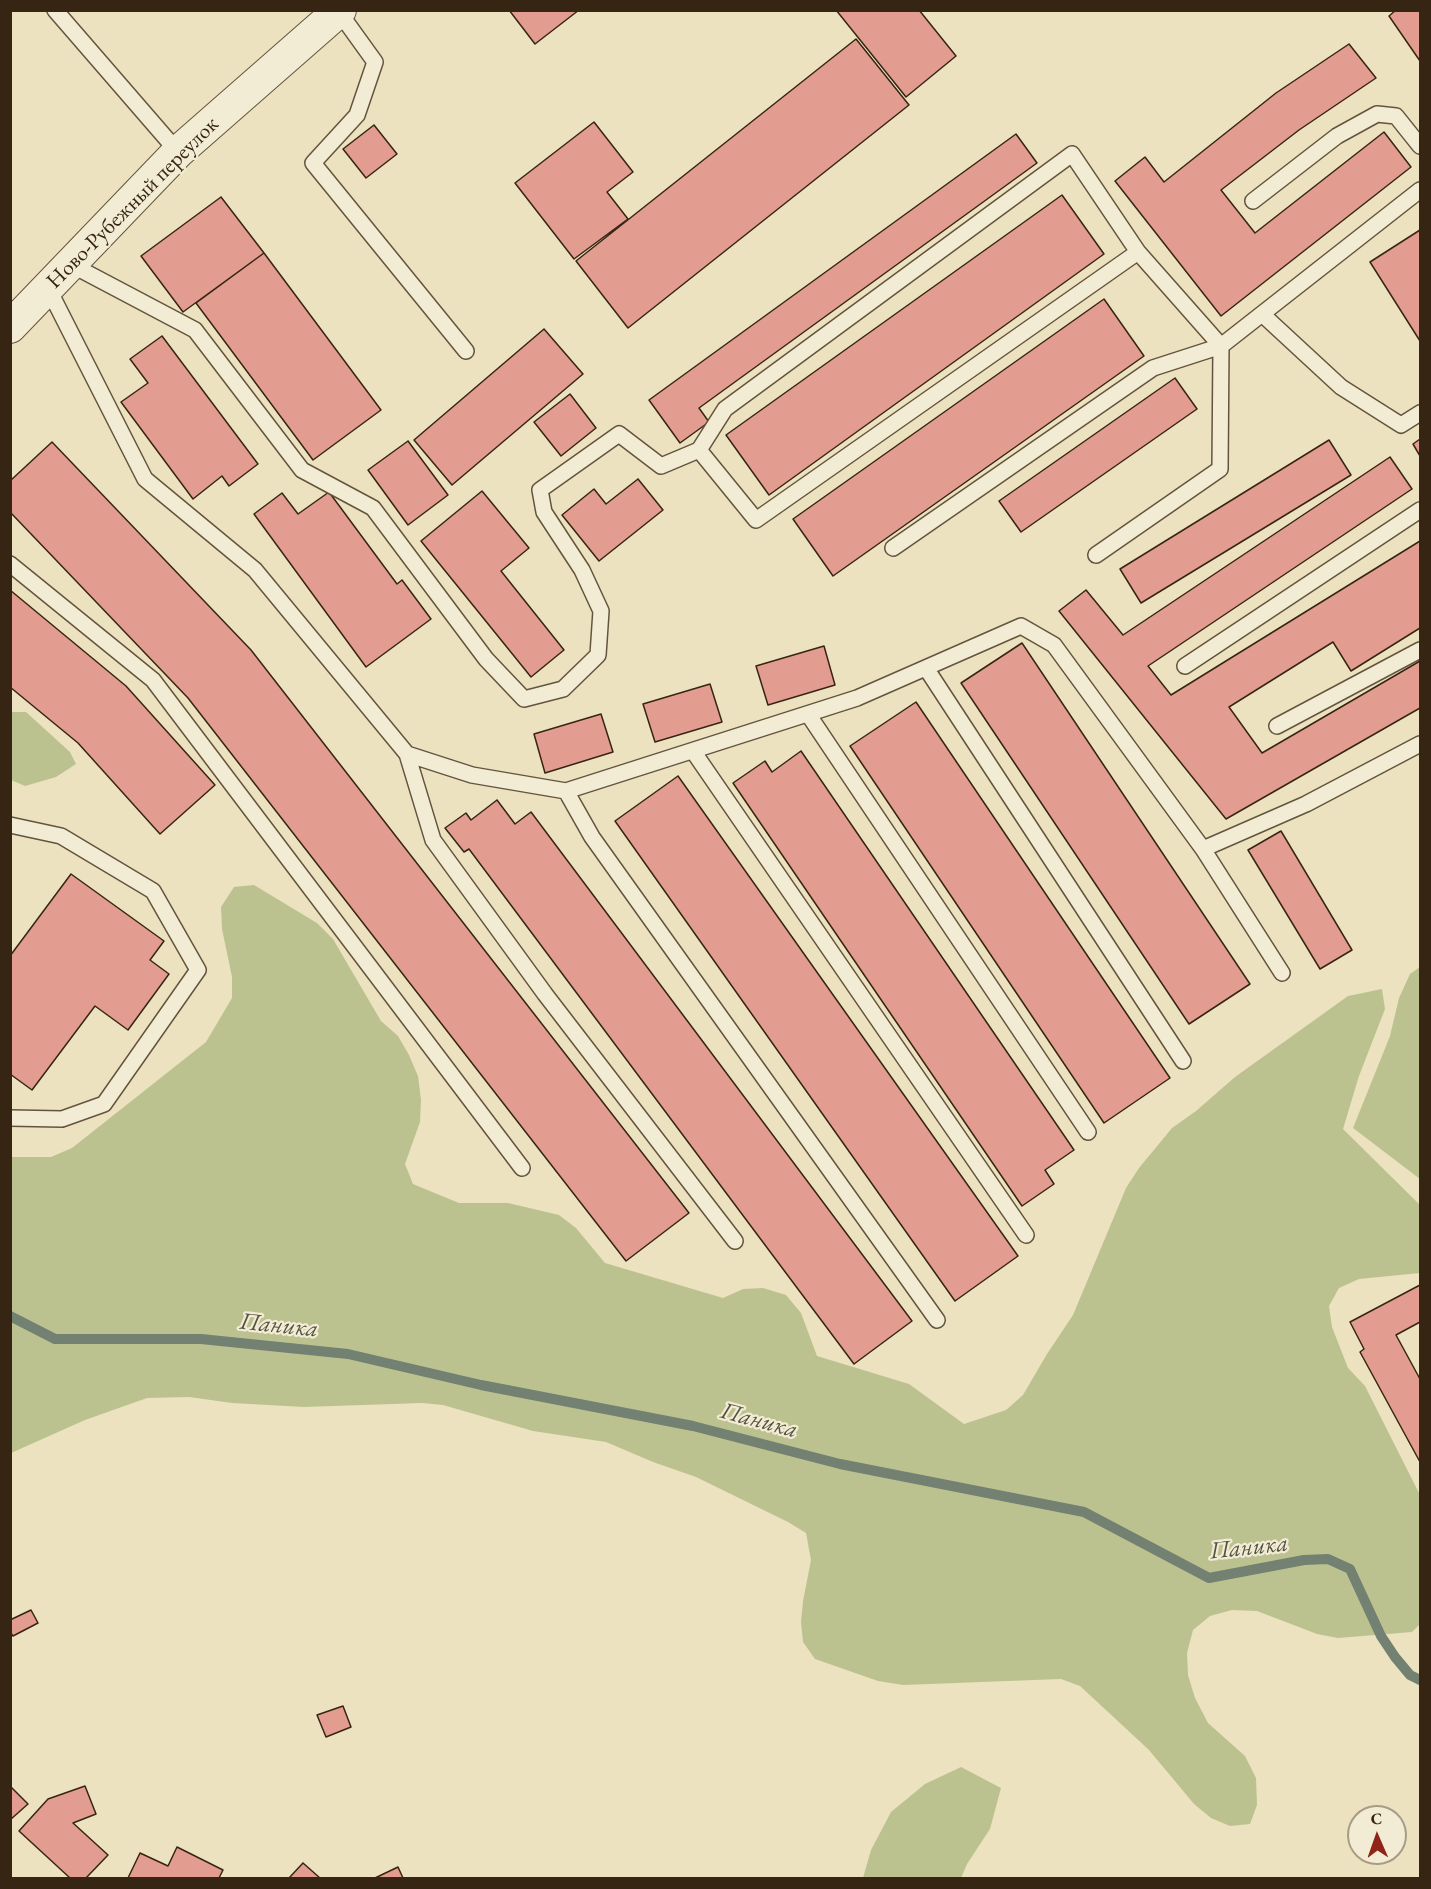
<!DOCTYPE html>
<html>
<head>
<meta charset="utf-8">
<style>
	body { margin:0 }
	#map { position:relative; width:1431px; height:1889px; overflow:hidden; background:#ece2bf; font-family:"EB Garamond",serif }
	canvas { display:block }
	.frame { position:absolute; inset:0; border:12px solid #372513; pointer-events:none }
	.north { position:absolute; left:1347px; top:1805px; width:60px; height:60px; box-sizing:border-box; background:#f3ecd5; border:2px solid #a89c87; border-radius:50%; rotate:358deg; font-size:16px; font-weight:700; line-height:24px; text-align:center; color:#372513 }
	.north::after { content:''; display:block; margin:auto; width:21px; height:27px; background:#8f2418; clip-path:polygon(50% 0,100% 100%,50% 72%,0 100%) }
</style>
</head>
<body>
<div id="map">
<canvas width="1431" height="1889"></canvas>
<div class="frame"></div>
<div class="north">С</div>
</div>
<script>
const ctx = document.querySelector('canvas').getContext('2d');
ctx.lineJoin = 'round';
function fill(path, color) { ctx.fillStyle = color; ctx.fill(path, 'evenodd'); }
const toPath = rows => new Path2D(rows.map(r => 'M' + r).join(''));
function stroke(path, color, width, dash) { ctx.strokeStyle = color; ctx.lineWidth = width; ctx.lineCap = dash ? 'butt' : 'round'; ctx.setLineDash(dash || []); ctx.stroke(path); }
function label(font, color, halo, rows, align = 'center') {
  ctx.font = font + ' "EB Garamond",serif'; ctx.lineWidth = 4.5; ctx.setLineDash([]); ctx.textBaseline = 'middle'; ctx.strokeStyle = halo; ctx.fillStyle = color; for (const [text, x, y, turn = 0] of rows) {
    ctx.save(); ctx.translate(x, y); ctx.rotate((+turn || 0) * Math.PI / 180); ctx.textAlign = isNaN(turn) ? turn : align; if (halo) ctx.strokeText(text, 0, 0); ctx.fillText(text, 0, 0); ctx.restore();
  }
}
fill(toPath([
	[11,712,26,712,70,752,76,764,56,777,25,786,11,780],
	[254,885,317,923,333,939,381,1021,398,1036,409,1055,418,1076,421,1100,420,1122,405,1164,413,1184,459,1203,508,1203,559,1215,576,1228,605,1263,723,1298,743,1289,763,1288,786,1295,801,1313,817,1356,909,1384,964,1424,1006,1410,1023,1395,1047,1354,1073,1315,1126,1188,1139,1168,1172,1128,1196,1111,1235,1077,1348,996,1382,989,1385,1009,1359,1076,1343,1129,1420,1205,1420,1273,1359,1279,1339,1288,1329,1306,1332,1327,1348,1368,1365,1386,1420,1495,1420,1624,1412,1632,1338,1638,1317,1634,1257,1611,1232,1610,1210,1616,1193,1630,1187,1653,1188,1675,1195,1698,1208,1723,1245,1756,1256,1778,1257,1805,1250,1824,1230,1826,1211,1818,1194,1804,1149,1750,1080,1686,1061,1679,903,1685,878,1681,815,1659,803,1642,801,1622,803,1601,811,1560,806,1533,788,1522,696,1477,653,1462,606,1442,533,1431,443,1405,422,1403,304,1407,232,1403,189,1397,147,1398,85,1420,11,1453,11,1157,51,1157,72,1148,206,1042,232,998,232,977,222,929,221,907,234,887],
	[1420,967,1420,1179,1353,1128,1390,1036,1399,998,1410,974],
	[961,1767,1001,1788,990,1829,967,1864,961,1878,863,1878,871,1850,891,1812,925,1784]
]), '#bcc28f');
stroke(toPath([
	[10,1316,55,1339,201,1339,348,1354,481,1385,693,1426,840,1464,1084,1512,1209,1578,1304,1560,1328,1559,1350,1569,1381,1636,1395,1657,1410,1675,1420,1680]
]), '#728171', 10);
const building = toPath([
	[509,10,579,10,535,44,509,10],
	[836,10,919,10,956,56,906,97,836,10],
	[1420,10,1420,61,1389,16,1396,10,1420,10],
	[856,39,909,105,628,328,576,261,856,39],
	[1349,44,1376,78,1299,130,1221,190,1255,233,1384,132,1411,167,1221,316,1115,181,1145,157,1164,182,1276,93,1349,44],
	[594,122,633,172,607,192,628,219,574,259,515,183,594,122],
	[374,125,397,154,366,178,343,149,374,125],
	[1016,134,1037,163,699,408,709,422,680,443,649,400,1016,134],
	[1062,195,1104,254,769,495,726,435,1062,195],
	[221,197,264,253,183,312,141,256,221,197],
	[1420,230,1420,341,1370,262,1420,230],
	[264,253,381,410,313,460,196,303,264,253],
	[1104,299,1144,356,833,576,793,519,1104,299],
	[544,329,583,374,452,485,414,440,544,329],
	[162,336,258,464,229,486,222,476,193,499,121,402,148,383,130,359,162,336],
	[1175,378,1197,409,1021,532,999,501,1175,378],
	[570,394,596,428,561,456,534,422,570,394],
	[1420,439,1420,456,1413,444,1420,439],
	[1329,440,1351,475,1141,603,1120,569,1329,440],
	[408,441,448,495,408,525,368,470,408,441],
	[52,442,251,650,689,1213,626,1261,188,698,10,512,10,481,52,442],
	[1390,457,1412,489,1148,666,1171,695,1420,541,1420,628,1351,671,1333,642,1229,707,1262,753,1420,661,1420,708,1226,819,1059,611,1086,590,1123,635,1390,457],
	[638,479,663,510,599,561,562,515,594,489,606,504,638,479],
	[482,491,529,548,501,571,564,650,531,677,421,541,482,491],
	[329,492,397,584,402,580,431,619,366,667,254,514,282,493,298,514,329,492],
	[10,590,126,686,215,785,160,834,78,743,10,687,10,590],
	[1022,643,1250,984,1189,1024,961,683,1022,643],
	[824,646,835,685,768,705,756,666,824,646],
	[710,684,722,722,655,742,643,704,710,684],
	[916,702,1170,1078,1104,1123,850,746,916,702],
	[601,714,613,752,545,773,534,734,601,714],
	[801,751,1074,1150,1045,1170,1054,1184,1022,1206,733,783,765,761,772,772,801,751],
	[678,776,1018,1256,955,1301,615,821,678,776],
	[497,800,515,824,531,812,912,1321,854,1364,469,849,464,852,445,828,466,813,471,820,497,800],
	[1281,831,1352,950,1320,969,1248,850,1281,831],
	[71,874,164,941,150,960,169,974,128,1030,95,1006,32,1090,10,1074,10,956,71,874],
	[1420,1285,1420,1322,1396,1335,1420,1379,1420,1462,1360,1352,1364,1349,1350,1322,1420,1285],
	[31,1610,38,1623,13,1636,10,1632,10,1620,31,1610],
	[343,1706,351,1727,326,1737,317,1715,343,1706],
	[10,1786,28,1804,10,1820,10,1786],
	[85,1786,96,1814,73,1823,108,1855,86,1878,70,1878,19,1831,48,1799,85,1786],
	[177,1847,223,1870,219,1878,128,1878,140,1853,168,1866,177,1847],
	[303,1863,320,1878,289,1878,303,1863],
	[398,1867,403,1878,375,1878,398,1867]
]);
fill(building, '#e29c90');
stroke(building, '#372513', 1.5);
const lane = toPath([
	[55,10,178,152],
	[339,12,375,62,357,115,313,163,466,351],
	[1253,201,1337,136,1377,114,1396,116,1420,146],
	[1138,252,756,520,699,450,725,409,1072,154,1138,252,1221,346,1420,190],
	[70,264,195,330,302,470,373,508,486,659,524,699,563,689,598,655,601,611,582,570,544,512,540,490,619,434,661,466,699,450],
	[48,288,145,479,255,570,407,754,433,840,545,994,735,1241],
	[1262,314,1341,387,1401,425,1420,413],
	[893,548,1153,368,1221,346,1220,469,1096,555],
	[10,564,153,680,522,1168],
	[1185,666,1420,510],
	[926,668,1183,1061],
	[808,714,1088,1132],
	[1277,726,1420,650],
	[693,751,1026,1235],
	[407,754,472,775,566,791,857,698,1021,626,1054,645,1203,849,1306,804,1420,744],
	[566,791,592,837,937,1320],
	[10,825,61,836,153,891,198,970,104,1104,62,1119,10,1118],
	[1203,849,1282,973]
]);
const street = toPath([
	[10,327,178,152,340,10]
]);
stroke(lane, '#64543e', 18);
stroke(street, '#64543e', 34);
stroke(lane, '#f3ecd5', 15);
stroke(street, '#f3ecd5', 32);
label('22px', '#372513', '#f3ecd5', [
	["Ново-Рубежный переулок",133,203,-45]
]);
label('italic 24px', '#545342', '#f3ecd5', [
	["Паника",279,1326,6],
	["Паника",759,1421,15],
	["Паника",1249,1548,-6]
]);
</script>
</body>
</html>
